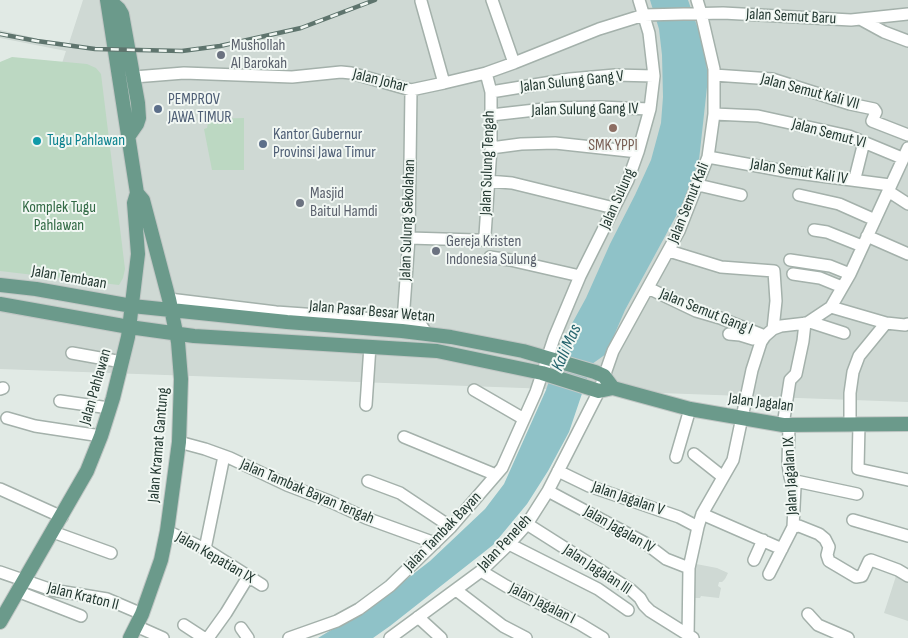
<!DOCTYPE html>
<html>
<head>
<meta charset="utf-8">
<style>
	body { margin:0 }
	canvas { display:block; background:#e1eae5 }
</style>
</head>
<body>
<canvas width="908" height="638"></canvas>
<script>
const ctx = document.querySelector('canvas').getContext('2d');
ctx.lineJoin = 'round';
function fill(path, color) { ctx.fillStyle = color; ctx.fill(path, 'evenodd'); }
const toPath = rows => new Path2D(rows.map(r => 'M' + r).join(''));
function stroke(path, color, width, dash) { ctx.strokeStyle = color; ctx.lineWidth = width; ctx.lineCap = dash ? 'butt' : 'round'; ctx.setLineDash(dash || []); ctx.stroke(path); }
function label(font, color, halo, rows, align = 'center') {
  ctx.font = font + ' "Sofia Sans Condensed",sans-serif'; ctx.lineWidth = 4; ctx.setLineDash([]); ctx.textBaseline = 'middle'; ctx.strokeStyle = halo; ctx.fillStyle = color; for (const [text, x, y, turn = 0] of rows) {
    ctx.save(); ctx.translate(x, y); ctx.rotate((+turn || 0) * Math.PI / 180); ctx.textAlign = isNaN(turn) ? turn : align; if (halo) ctx.strokeText(text, 0, 0); ctx.fillText(text, 0, 0); ctx.restore();
  }
}
fill(toPath([
	[83,0,908,0,908,402,0,369,0,252,66,51,0,38,0,30,39,39,69,43],
	[691,563,717,568,728,573,725,579,722,582,719,582,718,586,721,588,719,598,701,596,700,598,691,598],
	[897,573,908,576,908,621,884,613]
]), '#cfd9d4');
fill(toPath([
	[12,57,87,64,96,68,101,74,125,269,123,278,119,285,0,271,0,62],
	[244,118,244,170,212,170,204,129,207,128,209,119]
]), '#bcd8c2');
fill(toPath([
	[650,0,688,0,704,46,708,78,699,160,682,205,625,310,606,354,592,364,569,432,548,471,527,504,493,545,390,626,373,638,318,638,377,602,430,561,485,509,504,484,546,390,563,340,586,298,610,244,635,195,651,160,661,123,663,97,662,55,659,29]
]), '#8fc2c8');
const minor = toPath([
	[492,0,514,63],
	[421,1,444,83],
	[862,20,884,32,908,41],
	[714,75,772,79,850,104,874,109,876,112,872,121,908,135],
	[134,77,184,73,292,77,341,72,351,73,411,90,444,83,486,73,514,63,599,29,644,15,723,13,851,20,908,14],
	[491,92,570,79,615,75,654,76],
	[714,114,758,116,849,136,902,158],
	[491,115,553,108,599,107,650,109],
	[491,148,521,144,555,143,638,152],
	[708,157,790,172,890,185],
	[856,174,864,142],
	[488,181,512,183,614,208],
	[698,185,741,195],
	[888,191,908,204],
	[799,195,839,204,875,220],
	[814,230,827,232,862,246],
	[867,236,908,254],
	[409,238,476,240,482,240,485,235,491,148,491,92,486,73],
	[669,251,721,267,774,271,776,301,773,329],
	[490,257,510,260,580,276],
	[790,260,830,266,850,274],
	[793,274,820,278,842,287],
	[648,288,696,311,720,318,765,336],
	[169,299,276,312,403,321,421,325,427,334],
	[831,307,886,323,905,325,908,324],
	[403,321,409,238,411,90],
	[810,322,844,333],
	[729,334,740,335,753,339],
	[72,353,122,362],
	[0,389,3,388],
	[474,390,524,419],
	[60,401,109,408],
	[366,405,370,346],
	[7,418,35,426,101,436],
	[859,424,858,469,908,480],
	[783,425,790,380,796,374,803,341,805,323],
	[850,425,850,393,853,372,859,356,886,323],
	[404,437,496,475],
	[179,442,205,449,230,458,287,485,329,501,366,518,435,543],
	[694,454,723,477],
	[676,457,690,409],
	[558,471,589,486,679,517,698,527],
	[791,480,857,494],
	[368,481,400,493,451,527],
	[0,489,62,517],
	[548,491,645,543,666,559,689,568],
	[702,514,782,549],
	[853,520,908,536],
	[527,524,631,590,640,598,644,605,650,611,693,638],
	[793,527,799,526,819,534,825,539,829,547,827,555,829,561,856,577,862,576,869,561,871,560,898,570,908,576],
	[167,531,205,549,262,585],
	[53,532,111,553],
	[509,544,598,589,628,610],
	[205,549,224,456],
	[754,560,763,540],
	[481,571,506,586,580,624,603,638],
	[0,572,52,590,107,599,142,614],
	[769,574,793,527,795,487,790,477,788,464,789,425],
	[456,590,503,626,526,638],
	[17,591,81,616],
	[808,614,818,625,848,638],
	[418,617,441,638],
	[184,625,204,638],
	[136,626,163,638],
	[241,628,248,638],
	[208,638,226,613,248,577],
	[289,638,337,621,359,609,390,586,451,527,502,468,536,392,554,338,580,276,628,180,638,152,650,109,654,76,649,33,639,0],
	[390,638,481,571,509,544,527,524,548,491,599,391,613,351,679,231,708,157,714,114,714,69,701,13,697,0],
	[688,638,689,568,698,527,702,514,733,460,752,370,761,342,765,336,773,329,781,326,807,323,831,307,850,274,908,148]
]);
const major = toPath([
	[109,0,119,9,122,14,138,103,139,118,137,124,128,137],
	[0,285,36,289,132,306,287,322,402,331,451,337,523,351,595,372,604,376,613,388],
	[0,304,129,327,194,336,437,351,542,373,599,391,613,388,690,409,783,425,908,424],
	[0,622,87,471,101,436,113,398,128,337,138,254,134,203,137,193,107,0],
	[130,638,142,614,161,560,167,531,179,442,181,379,178,342,169,299,143,200,137,193]
]);
stroke(minor, '#a4b1ab', 14);
stroke(major, '#c1c7c5', 16);
stroke(minor, '#fff', 11);
stroke(major, '#6b9a8b', 14);
const rail = toPath([
	[0,34,37,41,95,49,182,51,220,46,301,28,375,0]
]);
stroke(rail, '#5e746d', 4.5);
stroke(rail, '#f1f7f3', 2.5, [8]);
for (const [x, y, r, color] of [
	[221,55,5,"#6b7280"],
	[158,109,5,"#5c6f8a"],
	[613,128,5,"#8d6e63"],
	[37,141,5,"#0f9aa8"],
	[263,144,5,"#5c6f8a"],
	[300,203,5,"#6b7280"],
	[436,251,5,"#6b7280"]
]) { const dot = new Path2D(); dot.arc(x, y, r, 0, 2 * Math.PI); ctx.fillStyle = color; ctx.fill(dot); stroke(dot, '#f1f7f3', 2); }
label('16px', '#233831', '#f1f7f3', [
	["Jalan Semut Baru",791,17,3],
	["Jalan Johar",380,81,14],
	["Jalan Sulung Gang V",572,82,-6],
	["Jalan Semut Kali VII",810,92,15],
	["Jalan Sulung Gang IV",585,110,-1],
	["Jalan Semut VI",829,134,15],
	["Jalan Sulung Tengah",488,163,-88],
	["Jalan Semut Kali IV",799,172,9],
	["Jalan Sulung",618,199,-66],
	["Jalan Semut Kali",689,203,-68],
	["Jalan Sulung Sekolahan",408,220,-88],
	["Jalan Tembaan",69,278,10],
	["Jalan Pasar Besar Wetan",372,312,5],
	["Jalan Semut Gang I",706,312,22],
	["Jalan Pahlawan",96,387,-74],
	["Jalan Jagalan",761,403,7],
	["Jalan Kramat Gantung",159,445,-85],
	["Jalan Jagalan IX",791,476,-93],
	["Jalan Tambak Bayan Tengah",307,492,23],
	["Jalan Jagalan V",628,499,19],
	["Jalan Jagalan IV",619,530,30],
	["Jalan Tambak Bayan",443,532,-46],
	["Jalan Peneleh",505,543,-47],
	["Jalan Kepatian IX",215,558,30],
	["Jalan Jagalan III",597,570,33],
	["Jalan Kraton II",83,597,14],
	["Jalan Jagalan I",542,604,27]
]);
label('16px', '#5b616d', '#f1f7f3', [
	["Mushollah",231,46],
	["Al Barokah",231,64],
	["Masjid",310,194],
	["Baitul Hamdi",310,212],
	["Gereja Kristen",446,242],
	["Indonesia Sulung",446,260]
], 'left');
label('16px', '#4e5e75', '#f1f7f3', [
	["PEMPROV",168,100],
	["JAWA TIMUR",168,118],
	["Kantor Gubernur",273,135],
	["Provinsi Jawa Timur",273,153]
], 'left');
label('16px', '#0d838f', '#f1f7f3', [
	["Tugu Pahlawan",47,141]
], 'left');
label('16px', '#785e54', '#f1f7f3', [
	["SMK YPPI",613,146]
]);
label('16px', '#326a45', '#f1f7f3', [
	["Komplek Tugu",59,208],
	["Pahlawan",59,226]
]);
label('italic 18px', '#25646d', '#f1f7f3', [
	["Kali Mas",567,348,-66]
]);
</script>
</body>
</html>
